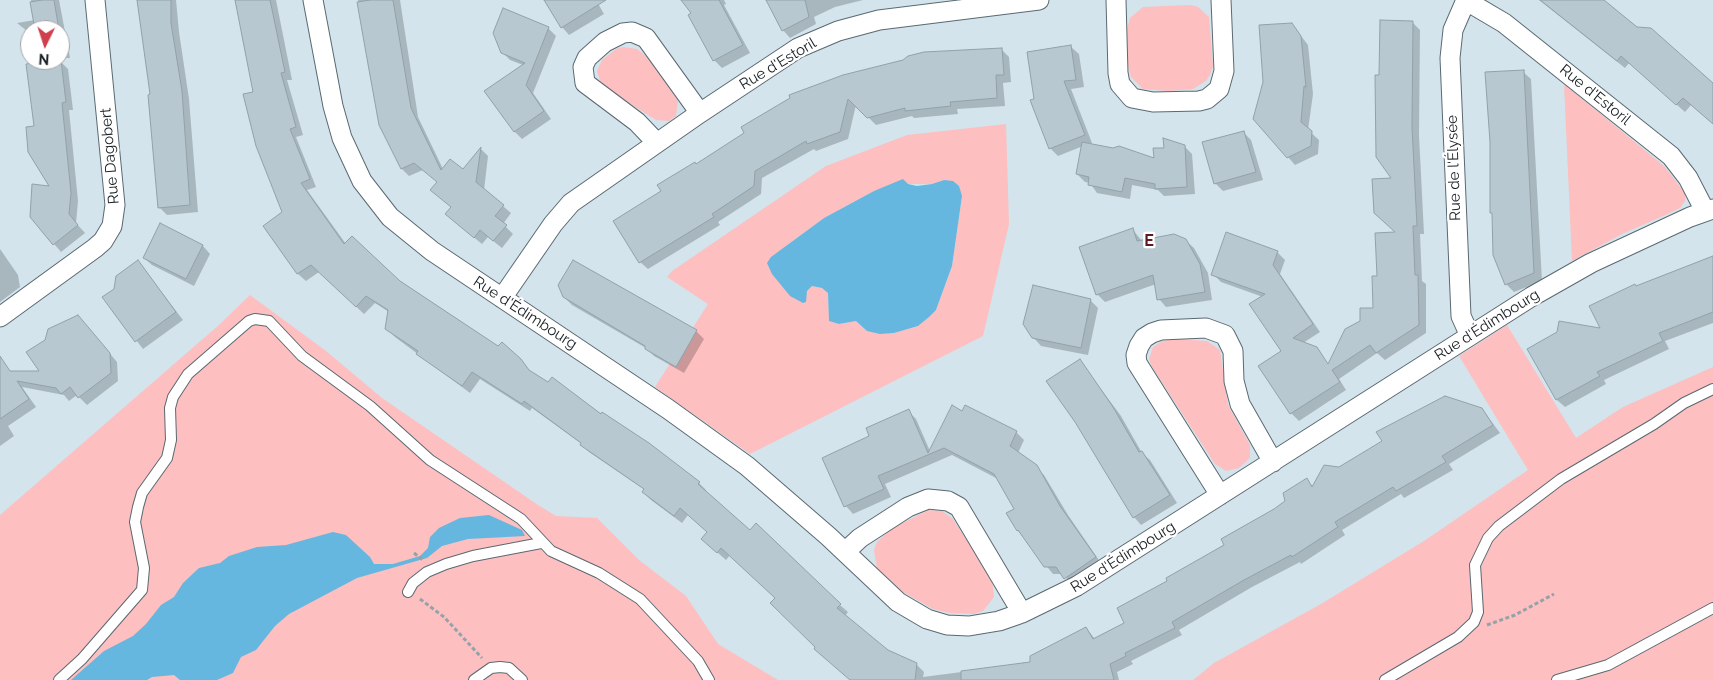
<!DOCTYPE html>
<html>
<head>
<meta charset="utf-8">
<style>
	body { margin:0 }
	#map { position:relative; width:1713px; height:680px; overflow:hidden; background:#d3e4ed; font-family:Raleway,sans-serif }
	canvas { display:block }
	.north { position:absolute; left:20px; top:20px; width:50px; height:50px; box-sizing:border-box; background:#fff; border:1px solid #a3a5a6; border-radius:50%; rotate:184deg; font-size:14px; font-weight:700; line-height:20px; text-align:center; color:#181e21 }
	.north::after { content:''; display:block; margin:auto; width:18px; height:22px; background:#cf3f4d; clip-path:polygon(50% 0,100% 100%,50% 72%,0 100%) }
</style>
</head>
<body>
<div id="map">
<canvas width="1713" height="680"></canvas>
<div class="north">N</div>
</div>
<script>
const ctx = document.querySelector('canvas').getContext('2d');
ctx.lineJoin = 'round';
function fill(path, color) { ctx.fillStyle = color; ctx.fill(path, 'evenodd'); }
const toPath = rows => new Path2D(rows.map(r => 'M' + r).join(''));
function stroke(path, color, width, dash) { ctx.strokeStyle = color; ctx.lineWidth = width; ctx.lineCap = dash ? 'butt' : 'round'; ctx.setLineDash(dash || []); ctx.stroke(path); }
function label(font, color, halo, rows, align = 'center') {
  ctx.font = font + ' Raleway,sans-serif'; ctx.lineWidth = 4.5; ctx.setLineDash([]); ctx.textBaseline = 'middle'; ctx.strokeStyle = halo; ctx.fillStyle = color; for (const [text, x, y, turn = 0] of rows) {
    ctx.save(); ctx.translate(x, y); ctx.rotate((+turn || 0) * Math.PI / 180); ctx.textAlign = isNaN(turn) ? turn : align; if (halo) ctx.strokeText(text, 0, 0); ctx.fillText(text, 0, 0); ctx.restore();
  }
}
fill(toPath([
	[1191,5,1198,7,1209,17,1213,66,1210,75,1206,81,1193,89,1168,91,1143,89,1131,77,1128,66,1127,29,1130,18,1143,7],
	[623,47,637,49,648,58,678,101,676,116,669,121,656,120,618,96,600,81,597,71,602,60,616,49],
	[1564,84,1664,166,1685,193,1685,201,1680,208,1670,213,1622,234,1572,261],
	[1006,124,1009,224,983,336,750,454,655,387,708,304,667,277,672,271,826,166,907,135],
	[944,180,962,196,952,266,936,310,918,326,894,333,867,331,856,321,839,324,829,321,828,293,822,288,812,286,807,291,787,245,824,218,874,191,908,184,932,184],
	[250,295,326,351,382,398,538,505,556,516,597,518,639,560,686,596,718,644,778,680,0,680,0,515,219,325],
	[1507,325,1576,438,1623,407,1713,367,1713,680,1193,680,1214,663,1321,604,1424,541,1528,470,1459,356],
	[1177,339,1207,341,1220,350,1228,405,1250,445,1250,458,1239,468,1226,471,1215,464,1152,367,1149,359,1153,347,1162,341],
	[929,510,942,511,953,519,992,579,994,597,983,611,974,614,949,613,933,609,903,592,877,568,874,550,877,542,892,528]
]), '#fdbfbf');
fill(toPath([
	[903,179,908,184,917,186,932,184,944,180,953,181,959,186,962,196,952,266,936,310,929,317,918,326,894,333,880,334,867,331,856,321,839,324,829,321,828,293,822,288,812,286,807,291,806,302,803,303,790,296,772,274,767,263,771,257,824,218,874,191],
	[489,515,522,530,525,536,468,539,442,546,427,558,357,578,289,614,275,626,256,650,241,657,233,673,217,680,180,680,174,675,152,677,147,680,71,680,104,651,133,636,146,624,161,605,174,597,183,583,199,568,220,563,229,556,257,547,286,545,333,532,346,535,370,557,374,564,393,564,420,556,428,548,430,537,439,528,460,518]
]), '#65b7df');
fill(toPath([
	[31,0,59,0,70,58,60,58,60,30,30,30,30,44,27,41,27,31,17,23,35,20],
	[138,0,176,0,179,32,189,99,198,212,167,215,159,207,151,96],
	[236,0,276,0,292,80,287,80,303,135,296,137,316,187,307,190,346,244,498,348,520,360,532,374,601,415,699,483,706,490,705,492,750,532,840,605,848,612,845,616,887,651,916,664,924,672,923,677,1031,663,1086,628,1095,639,1126,623,1169,582,1287,502,1306,480,1314,487,1339,469,1482,409,1500,433,1449,464,1453,470,1404,498,1401,494,1342,530,1345,535,1301,564,1300,562,1252,587,1179,630,1182,635,1131,661,1133,664,1117,672,1119,680,851,680,817,647,776,598,730,555,726,560,710,546,708,532,688,515,682,523,651,500,643,492,645,490,589,452,582,444,532,408,530,411,480,379,470,393,395,337,387,329,389,312,375,303,364,314,319,272,306,281,298,274,264,226,284,212,254,93],
	[358,0,400,0,418,117,443,169,463,171,481,149,488,156,484,190,511,213,503,224,513,234,502,248,488,237,482,244,455,222,452,208,438,182,423,170,409,176,402,169,380,125],
	[545,0,596,0,604,14,569,35,562,27],
	[682,0,724,0,726,4,724,5,750,53,722,68,714,60,693,14],
	[767,0,863,0,835,7,814,17,816,24,790,38,783,30],
	[1539,0,1602,0,1713,85,1713,124,1691,105,1685,112,1629,63,1625,68],
	[1412,22,1420,30,1419,135,1424,234,1420,234,1422,281,1426,284,1426,333,1385,360,1377,353,1339,379,1346,390,1299,421,1291,413,1260,367,1283,352,1263,297,1221,282,1213,274,1277,252,1285,260,1280,274,1320,332,1303,343,1330,370,1361,321,1374,309,1378,277,1397,233,1393,180,1380,76],
	[1292,24,1308,45,1313,94,1308,130,1319,140,1318,154,1295,165,1288,157],
	[548,28,556,36,533,93,551,119,522,139,514,131,523,65,510,60,502,52],
	[1071,47,1079,54,1084,87,1071,89,1092,143,1087,144,1155,160,1184,146,1192,154,1195,194,1164,196,1158,190,1132,185,1130,199,1097,193,1090,183,1085,182,1077,174,1083,146,1058,156,1050,148,1035,99],
	[1001,49,1009,57,1011,82,1003,83,1005,106,957,109,958,114,914,118,912,116,876,125,856,105,848,139,816,151,814,149,762,178,761,194,718,222,720,225,648,269,640,262,663,191,696,165,746,133,742,127],
	[61,62,68,69,73,110,69,110,78,201,76,223,85,233,61,252,31,217,51,187,35,127],
	[1523,72,1531,79,1542,281,1514,292,1506,284,1494,215,1491,212],
	[1243,132,1251,140,1263,180,1223,191,1215,183],
	[161,225,203,246,210,254,194,286,152,265,144,258],
	[1133,230,1142,241,1185,240,1194,248,1208,273,1212,300,1166,307,1159,299,1156,284,1105,302,1097,294],
	[0,249,18,275,20,287,0,302],
	[1713,257,1713,323,1665,341,1669,349,1604,380,1606,384,1565,407,1557,400,1529,349,1602,330,1636,287],
	[138,262,183,320,143,349,104,298,115,289],
	[564,297,696,331,704,339,684,373,654,356,646,348,572,305],
	[1090,300,1098,308,1088,355,1041,346,1033,337],
	[78,316,117,362,118,381,87,405,77,395,69,401,64,395,22,387,36,407,8,426,14,436,0,446,0,372,41,372],
	[1080,361,1121,416,1142,453,1150,460,1177,503,1141,525,1134,517,1076,422],
	[966,407,1017,433,1024,440,1018,453,1044,475,1068,515,1103,566,1073,586,1063,574,1053,574,1018,531,1008,514,1015,509,998,479,952,455,885,484,891,497,853,514,846,506,871,437,908,411,916,419,930,451]
]), '#0003');
const building = toPath([
	[42,0,54,0,59,30,35,30,30,2,42,0],
	[137,0,171,0,171,23,182,91,190,205,158,208,148,95,150,94,137,0],
	[235,0,270,0,285,72,281,73,296,127,290,129,310,179,301,183,344,244,352,236,400,281,498,346,502,342,521,359,529,370,548,382,552,377,601,414,602,412,649,443,700,482,698,484,750,530,756,523,841,604,837,608,888,650,917,663,915,680,850,680,814,649,815,647,770,603,775,598,721,548,717,553,701,539,707,532,680,508,674,516,642,492,644,489,580,445,581,443,524,401,522,404,472,372,462,386,416,354,418,351,385,329,388,310,366,296,356,307,311,265,297,274,263,226,282,212,256,146,243,94,253,92,235,0],
	[370,0,393,0,411,108,441,170,450,159,463,169,481,147,476,182,504,205,495,216,507,225,493,241,480,230,474,238,445,214,451,207,430,190,437,182,414,163,401,169,379,125,366,53,357,2,370,0],
	[544,0,606,0,561,28,544,0],
	[681,0,719,0,743,45,713,61,688,15,691,13,681,0],
	[766,0,805,0,809,17,782,31,766,0],
	[1540,0,1604,0,1637,27,1651,28,1713,83,1713,124,1683,98,1676,105,1621,56,1617,61,1540,0],
	[503,8,549,27,526,85,544,111,514,132,484,91,525,63,501,53,493,33,503,8],
	[1380,20,1413,21,1412,127,1417,226,1413,226,1415,275,1418,275,1419,325,1376,353,1370,345,1332,370,1340,382,1290,414,1258,366,1281,351,1249,304,1265,294,1211,275,1226,232,1278,251,1273,265,1313,324,1293,338,1317,347,1328,364,1345,329,1360,321,1360,308,1373,308,1372,276,1377,276,1375,233,1395,232,1374,213,1372,179,1391,178,1376,157,1375,75,1379,75,1380,20],
	[1292,23,1301,36,1306,87,1304,86,1301,122,1312,131,1311,146,1287,158,1253,119,1263,82,1259,25,1292,23],
	[1071,45,1076,80,1064,81,1085,135,1049,149,1030,100,1034,99,1027,52,1071,45],
	[1002,48,1004,75,996,75,997,98,950,102,951,106,905,111,905,108,867,118,848,99,840,132,807,144,806,141,755,171,754,186,712,214,714,217,639,263,613,221,661,191,657,185,695,162,696,164,744,133,741,127,790,98,789,95,843,75,903,60,908,56,924,52,1002,48],
	[61,60,66,102,62,103,71,193,69,214,78,225,53,245,30,217,32,184,49,186,28,152,26,127,34,126,26,64,61,60],
	[1524,70,1534,273,1505,285,1493,255,1492,213,1490,213,1490,142,1485,72,1524,70],
	[1244,131,1256,172,1214,184,1202,142,1244,131],
	[1163,138,1185,145,1187,187,1155,189,1155,184,1125,178,1122,192,1088,185,1089,177,1076,174,1082,142,1113,148,1119,146,1154,158,1153,148,1164,148,1163,138],
	[160,223,203,245,186,279,143,258,160,223],
	[1133,228,1137,241,1174,234,1186,239,1200,264,1205,292,1157,300,1153,275,1096,295,1079,247,1133,228],
	[1713,256,1713,312,1659,333,1663,341,1597,372,1600,376,1556,400,1527,349,1557,332,1559,321,1600,328,1589,306,1635,284,1636,286,1713,256],
	[138,260,176,312,135,342,102,297,114,289,116,276,138,260],
	[573,260,697,330,676,367,645,349,645,346,563,297,558,285,573,260],
	[1033,285,1091,299,1081,348,1032,338,1023,324,1033,285],
	[78,315,110,353,111,373,78,398,70,387,61,394,56,388,17,381,29,399,0,419,0,356,10,371,39,371,26,352,45,340,48,329,78,315],
	[1080,359,1113,407,1139,452,1142,451,1170,495,1133,518,1075,422,1046,381,1080,359],
	[1445,396,1482,408,1493,425,1442,456,1446,462,1396,491,1393,487,1335,522,1338,527,1292,557,1291,555,1244,580,1172,622,1175,628,1125,653,1126,656,1110,664,1114,680,961,680,961,671,1030,662,1030,656,1086,627,1093,639,1124,623,1117,608,1167,581,1166,578,1224,545,1221,539,1274,509,1285,501,1283,493,1307,478,1312,487,1324,465,1339,467,1382,441,1376,432,1445,396],
	[952,405,962,411,965,405,1017,431,1010,446,1037,465,1060,506,1096,557,1064,579,1056,567,1044,567,1018,530,1017,531,1006,513,1014,509,994,474,944,448,878,476,884,489,844,507,822,458,869,436,866,428,909,409,928,453,952,405]
]);
fill(building, '#b7c8d1');
stroke(building, '#91a1aa', 1);
const lane = toPath([
	[408,592,413,583,427,572,446,564,473,556,541,543],
	[59,680,82,659,142,590,144,568,135,522,138,507,142,493,167,458,171,440,170,408,173,397,188,374,249,321,255,319,269,321,302,356,370,406,430,460,521,519,551,551,599,573,640,599,698,661,709,680],
	[474,680,491,668,500,667,509,668,522,680],
	[1385,680,1458,637,1474,622,1478,612,1475,565,1488,538,1499,526,1561,479,1654,424,1684,403,1713,389],
	[1557,680,1608,665,1713,608]
]);
const street = toPath([
	[313,0,333,106,342,138,362,181,390,217,432,251,668,409,747,466,828,536,898,602,927,619,947,625,969,626,999,621,1022,613,1077,586,1531,297,1591,263,1690,217,1713,209],
	[1116,0,1118,73,1120,84,1132,98,1153,102,1199,101,1207,99,1219,89,1224,71,1221,0],
	[1465,0,1504,23,1671,156,1688,178,1705,211],
	[1466,0,1453,30,1450,58,1461,316,1470,336],
	[657,143,637,122,585,83,583,67,587,58,605,42,623,33,632,32,646,38,700,113],
	[502,298,553,224,571,203,700,113,798,48,838,31,879,20,1039,0],
	[0,317,95,248,103,241,112,226,115,205,95,0],
	[1220,495,1137,363,1136,355,1139,346,1144,338,1152,333,1161,330,1206,328,1225,335,1233,351,1234,381,1240,404,1273,462],
	[845,552,860,538,908,507,928,499,948,501,959,507,1022,613]
]);
stroke(lane, '#5a6971', 12);
stroke(street, '#5a6971', 21);
stroke(toPath([
	[414,553,423,560],
	[420,599,444,617,482,658],
	[1487,625,1515,615,1554,594]
]), '#95a2a9', 3, [4, 2.5]);
stroke(lane, '#fff', 10);
stroke(street, '#fff', 19);
label('15px', '#181e21', '#fff', [
	["Rue d'Estoril",778,64,-31],
	["Rue d'Estoril",1595,95,39],
	["Rue Dagobert",110,156,-95],
	["Rue de l'Élysée",1454,168,-92],
	["Rue d'Édimbourg",525,313,33],
	["Rue d'Édimbourg",1487,325,-32],
	["Rue d'Édimbourg",1123,557,-32]
]);
label('bold 16px', '#5e181f', '#fff', [
	["E",1149,241]
]);
</script>
</body>
</html>
